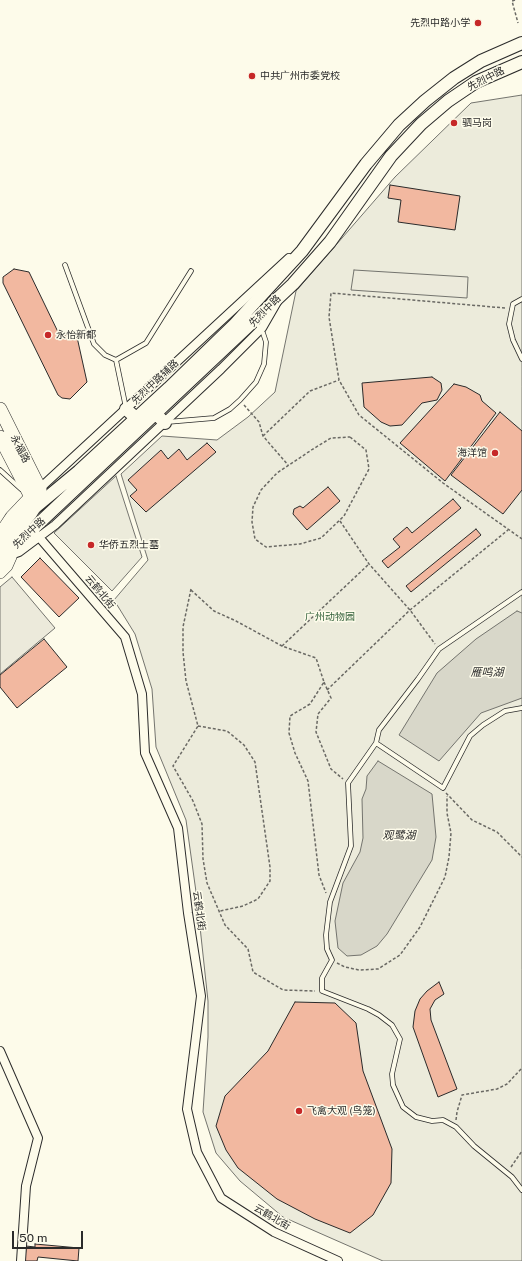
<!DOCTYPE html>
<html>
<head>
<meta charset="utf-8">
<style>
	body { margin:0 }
	#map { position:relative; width:522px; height:1261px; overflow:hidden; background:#fdfbea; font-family:"Public Sans",sans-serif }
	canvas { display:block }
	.scale { position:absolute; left:12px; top:1231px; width:71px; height:18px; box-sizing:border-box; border:2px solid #2b2b2b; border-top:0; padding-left:5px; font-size:12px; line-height:14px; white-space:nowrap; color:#2b2b2b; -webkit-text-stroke:3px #fdfbea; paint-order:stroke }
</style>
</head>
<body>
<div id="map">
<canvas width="522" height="1261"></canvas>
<div class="scale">50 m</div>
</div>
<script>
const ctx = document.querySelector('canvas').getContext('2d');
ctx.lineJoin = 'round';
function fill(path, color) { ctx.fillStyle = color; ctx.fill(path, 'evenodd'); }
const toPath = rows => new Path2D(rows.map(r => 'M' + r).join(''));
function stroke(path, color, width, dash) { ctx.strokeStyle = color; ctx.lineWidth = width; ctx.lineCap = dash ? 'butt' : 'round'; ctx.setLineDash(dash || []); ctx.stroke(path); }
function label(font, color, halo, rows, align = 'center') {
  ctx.font = font + ' "Public Sans","Noto Sans SC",sans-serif'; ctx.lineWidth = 3; ctx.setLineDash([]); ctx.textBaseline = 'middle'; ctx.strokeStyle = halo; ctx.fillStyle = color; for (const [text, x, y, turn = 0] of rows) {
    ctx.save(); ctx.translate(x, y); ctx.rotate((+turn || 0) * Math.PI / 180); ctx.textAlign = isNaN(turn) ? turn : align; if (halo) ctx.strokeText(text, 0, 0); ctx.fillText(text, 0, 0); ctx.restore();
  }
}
const green = toPath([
	[522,95,522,1261,383,1261,283,1217,240,1181,216,1153,203,1112,208,1037,208,1001,197,899,186,820,156,747,152,689,135,634,114,600,148,560,121,474,162,436,217,440,248,417,275,392,296,291,395,177,471,103,522,95],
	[116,476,142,557,112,591,54,533,116,476]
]);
fill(green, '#ecebdb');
stroke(green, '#74746e', 1);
const parking = toPath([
	[354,270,468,277,467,298,351,290,354,270],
	[12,577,55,628,0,674,0,587,12,577]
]);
fill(parking, '#eceadb');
stroke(parking, '#74746e', 1);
const water = toPath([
	[517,611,522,613,522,698,481,713,439,761,399,735,437,673,476,639,517,611],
	[378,761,432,794,436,837,432,860,387,934,377,946,361,955,347,956,338,948,335,921,343,883,360,852,363,838,362,799,366,789,367,776,378,761]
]);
fill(water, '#d8d7c9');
stroke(water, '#74746e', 1);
const building = toPath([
	[390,185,460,196,455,230,398,222,401,200,388,198,390,185],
	[14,269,29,272,59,334,77,337,87,382,70,399,62,398,58,395,3,283,3,277,14,269],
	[432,377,441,383,442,390,437,400,422,403,402,425,390,426,381,422,364,407,362,383,432,377],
	[454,384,466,387,480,395,482,401,496,413,445,481,400,443,454,384],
	[500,412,522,431,522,490,503,514,451,475,500,412],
	[207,443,216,452,146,512,130,496,137,490,128,480,161,450,168,459,179,449,187,460,207,443],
	[328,487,340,501,307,530,293,514,294,509,300,506,303,508,328,487],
	[453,499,461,508,388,568,382,561,400,547,393,539,407,527,412,533,453,499],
	[476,529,481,535,411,592,406,586,476,529],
	[40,558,79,598,59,617,21,577,40,558],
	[44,639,67,667,17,708,0,687,0,675,44,639],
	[439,982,444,994,435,1000,430,1009,431,1020,457,1089,438,1097,413,1027,415,1011,420,999,427,991,439,982],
	[295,1002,335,1003,356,1023,363,1071,392,1149,391,1183,373,1215,350,1233,315,1219,277,1199,238,1168,226,1150,216,1126,225,1096,268,1051,295,1002],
	[35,1244,79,1248,78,1261,38,1257,37,1261,25,1261,26,1246,35,1247,35,1244]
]);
fill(building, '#f2b8a0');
stroke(building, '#2b2b2b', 1);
const service = toPath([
	[65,265,94,344,105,355,116,360,146,343,191,271],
	[522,299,513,304,509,324,513,340,522,359],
	[116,360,126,408],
	[167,422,214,418,230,409,240,400,256,382,264,364,266,342,263,333,255,321],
	[0,470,21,489],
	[522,592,439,649,418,679,379,730,376,743,348,783,351,846,330,902,326,935,327,949,332,960,322,978,322,991,368,1009,379,1015,392,1025,400,1039,392,1074,393,1085,403,1107,416,1117,432,1121,443,1120,456,1127,474,1146,512,1177,522,1190],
	[376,743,443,788,470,736,483,725,505,711,522,708]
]);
const minor = toPath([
	[37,491,289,258],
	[32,529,125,637,142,694,145,753,178,828,188,913,201,996,187,1109,197,1152,221,1198,274,1232,338,1261],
	[8,556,19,552,55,525,221,369,262,328,277,302],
	[0,1051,38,1138,26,1186,21,1261]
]);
const tertiary = toPath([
	[0,573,7,566,11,557,6,545]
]);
const secondary = toPath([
	[126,409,136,418],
	[156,414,165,423],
	[32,510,79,471,169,388,235,324,302,251,366,164,399,125,425,101,454,78,481,61,522,43],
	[0,560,293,284,330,242,391,156,421,124,448,101,476,82,522,62]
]);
const primary = toPath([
	[0,409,40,489,35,506,30,514,0,549],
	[0,437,31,497,12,517,0,535]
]);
stroke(service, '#2b2b2b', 5.5);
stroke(minor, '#2b2b2b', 10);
stroke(tertiary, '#2b2b2b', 12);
stroke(secondary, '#2b2b2b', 14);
stroke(primary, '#2b2b2b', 14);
stroke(toPath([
	[515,0,512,1,518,23],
	[505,308,331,293,329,317,339,380,359,415,443,483,522,539],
	[244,405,259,422,263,436,288,465],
	[263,436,310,391,339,380],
	[350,437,366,450,369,469,344,516,321,538,300,544,266,547,255,539,252,522,253,507,261,490,277,473,313,449,331,438,350,437],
	[340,521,369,564,410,610,435,644],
	[191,589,183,627,183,652,186,681,198,726,173,766,193,801,202,824,203,859,207,883,225,925,248,949,253,972,283,990,315,991],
	[191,590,214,611,236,621,282,646,316,658,324,682,310,704,290,716,289,733,295,753,308,781,319,875,326,893],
	[282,646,369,564],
	[324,682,331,698,318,714,316,732,331,769,343,779],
	[327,690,410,610,508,530],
	[198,726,227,731,244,745,255,762,270,867,270,881,258,899,243,906,220,911],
	[446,793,472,820,497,832,522,857],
	[337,963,345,967,359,970,378,969,400,955,420,927,445,877,449,857,451,833,447,813,447,796],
	[456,1120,457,1112,462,1095,497,1089,507,1084,522,1068],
	[511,1167,522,1151]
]), '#6a6964', 1.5, [3, 2]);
stroke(service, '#fdfbea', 4);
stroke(minor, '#fdfbea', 8);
stroke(tertiary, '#fdfbea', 11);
stroke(secondary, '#fdfbea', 12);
stroke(primary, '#fdfbea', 13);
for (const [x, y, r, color] of [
	[478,23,4,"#c62828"],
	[252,76,4,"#c62828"],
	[454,123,4,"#c62828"],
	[48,335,4,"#c62828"],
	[495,453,4,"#c62828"],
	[91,545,4,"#c62828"],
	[299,1111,4,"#c62828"]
]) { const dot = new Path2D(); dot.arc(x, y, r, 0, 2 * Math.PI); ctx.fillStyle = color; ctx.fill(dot); stroke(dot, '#fdfbea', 1.5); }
label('10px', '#2b2b2b', '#fdfbea', [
	["先烈中路小学",470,23,"right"],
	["中共广州市委党校",260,76],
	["驷马岗",462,123],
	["永怡新都",56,335],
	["海洋馆",487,453,"right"],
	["华侨五烈士墓",99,545],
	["飞禽大观 (鸟笼)",307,1111]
], 'left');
label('10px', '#2b2b2b', '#fdfbea', [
	["先烈中路",486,79,-27],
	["先烈中路",265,311,-45],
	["先烈中路辅路",155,382,-43],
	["永福路",20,449,63],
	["先烈中路",29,533,-43],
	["云鹤北街",100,592,50],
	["云鹤北街",199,911,82],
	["云鹤北街",272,1217,30]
]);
label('10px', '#34623c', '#fdfbea', [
	["广州动物园",330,617]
]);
label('italic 11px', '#2b2b2b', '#fdfbea', [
	["雁鸣湖",487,673],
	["观鹭湖",399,836]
]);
</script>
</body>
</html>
